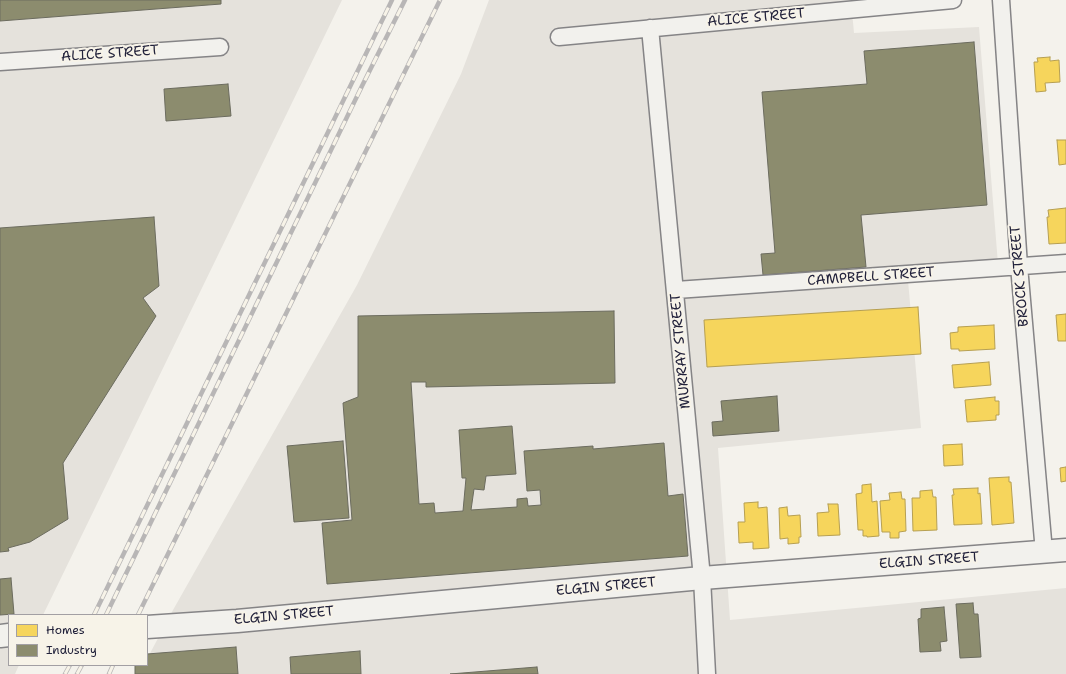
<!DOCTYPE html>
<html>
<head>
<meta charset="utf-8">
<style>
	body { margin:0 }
	#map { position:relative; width:1066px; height:674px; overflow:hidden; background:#f4f2ec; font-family:"Shantell Sans",sans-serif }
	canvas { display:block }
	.legend { position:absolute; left:8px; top:614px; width:140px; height:52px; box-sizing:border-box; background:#f7f3e8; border:1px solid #a29fa3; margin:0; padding:5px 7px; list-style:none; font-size:12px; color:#22223b }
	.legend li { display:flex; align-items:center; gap:8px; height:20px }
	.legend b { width:20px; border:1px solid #a29fa3 }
</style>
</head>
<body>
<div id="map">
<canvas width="1066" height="674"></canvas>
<ul class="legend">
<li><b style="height:11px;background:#f6d55c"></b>Homes</li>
<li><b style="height:11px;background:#8c8c6e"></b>Industry</li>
</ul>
</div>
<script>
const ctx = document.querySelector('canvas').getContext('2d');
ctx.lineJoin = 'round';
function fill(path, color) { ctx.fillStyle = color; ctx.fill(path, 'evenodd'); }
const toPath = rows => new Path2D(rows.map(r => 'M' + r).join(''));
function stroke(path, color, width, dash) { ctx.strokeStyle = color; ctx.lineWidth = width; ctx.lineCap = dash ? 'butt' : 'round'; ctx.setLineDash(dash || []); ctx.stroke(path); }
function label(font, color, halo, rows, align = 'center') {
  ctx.font = font + ' "Shantell Sans",sans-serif'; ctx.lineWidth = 4; ctx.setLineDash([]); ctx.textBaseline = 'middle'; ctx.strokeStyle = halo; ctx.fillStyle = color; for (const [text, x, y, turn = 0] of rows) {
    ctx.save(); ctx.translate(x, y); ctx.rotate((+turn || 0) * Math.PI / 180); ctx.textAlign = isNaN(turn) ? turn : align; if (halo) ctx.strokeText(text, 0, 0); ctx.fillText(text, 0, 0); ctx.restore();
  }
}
fill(toPath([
	[0,0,342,0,43,615,9,615,9,665,19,665,15,674,0,674],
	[489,0,851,0,854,33,979,27,998,264,907,269,921,428,718,448,730,620,1066,588,1066,674,139,674,147,665,147,659,173,610,357,285,461,74]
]), '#e5e2dc');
const homes = toPath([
	[1050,57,1050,61,1059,60,1060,82,1045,83,1046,91,1036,92,1034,62,1038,62,1037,58,1050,57],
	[1057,140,1066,140,1066,164,1059,165,1057,140],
	[1066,208,1066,243,1049,244,1047,217,1049,217,1048,210,1066,208],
	[918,307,921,354,707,367,704,320,918,307],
	[1066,314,1066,341,1058,341,1056,315,1066,314],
	[994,325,995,349,959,351,959,349,951,349,950,333,958,332,958,327,994,325],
	[989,362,991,385,954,388,952,365,989,362],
	[995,397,995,401,999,401,999,415,996,415,996,420,967,422,965,400,995,397],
	[962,444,963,465,944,466,943,445,962,444],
	[1066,467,1066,481,1061,482,1060,468,1066,467],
	[1009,477,1009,482,1011,482,1014,523,992,525,989,478,1009,477],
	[871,484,872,502,877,501,879,536,867,537,867,536,863,536,863,530,858,530,856,494,862,493,862,485,871,484],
	[978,488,978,494,980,493,982,524,954,525,952,495,954,495,953,489,978,488],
	[932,490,933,497,936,497,937,530,913,531,912,498,920,498,920,491,932,490],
	[901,492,902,499,905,499,906,531,899,532,899,538,890,538,890,532,882,532,880,501,890,500,889,493,901,492],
	[758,502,758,508,767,507,769,548,753,549,753,542,739,543,738,522,745,522,744,503,758,502],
	[828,504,838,504,840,535,818,536,817,513,829,512,828,504],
	[787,507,788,516,800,515,801,537,799,537,799,543,788,544,788,538,780,539,779,508,787,507]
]);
fill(homes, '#f6d55c');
stroke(homes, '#b69f52', 1);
const industry = toPath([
	[0,0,221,0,221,4,0,21,0,0],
	[974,42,987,205,861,215,866,267,763,275,761,254,775,253,762,92,867,84,864,51,974,42],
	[228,84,231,116,166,121,164,89,228,84],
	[154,217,159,286,143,298,156,316,63,463,68,519,30,542,8,548,9,551,0,552,0,228,154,217],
	[614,311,615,383,426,387,426,382,411,382,419,504,434,503,435,513,463,511,466,478,462,478,459,430,512,426,516,474,486,476,484,490,474,489,471,510,517,507,517,499,527,498,528,506,541,505,540,490,527,491,524,451,593,446,593,449,664,443,668,496,683,494,688,556,327,584,322,523,352,520,343,403,358,397,358,316,614,311],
	[777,396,779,431,713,436,712,422,723,421,721,401,777,396],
	[343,441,349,518,294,522,287,446,343,441],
	[11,578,14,614,0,615,0,579,11,578],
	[973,603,974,614,978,614,981,657,960,658,956,604,973,603],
	[944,607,947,641,940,642,941,651,920,652,918,619,921,618,921,609,944,607],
	[236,647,238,674,135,674,135,665,147,665,147,654,236,647],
	[360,651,361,674,291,674,290,657,360,651],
	[537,667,538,674,450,674,537,667]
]);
fill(industry, '#8c8c6e');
stroke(industry, '#6c6c5f', 1);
const minor = toPath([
	[1001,0,1019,266,1044,552],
	[650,28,702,578,707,674],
	[559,37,953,0],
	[0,62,220,47],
	[676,290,1066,263]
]);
const secondary = toPath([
	[147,627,237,621,702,578,1066,550],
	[0,636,9,635]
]);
stroke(minor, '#858486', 19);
stroke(secondary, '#858486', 25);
stroke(minor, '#f2f1ed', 16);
stroke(secondary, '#f2f1ed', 22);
const rail = toPath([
	[94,615,392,0],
	[106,615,362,86,405,0],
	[138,615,440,0],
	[65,674,70,665],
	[77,674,82,665],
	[109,674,113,665]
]);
stroke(rail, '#b8b6b6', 4.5);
stroke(rail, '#f7f3e8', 3, [9]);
label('14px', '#22223b', '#f7f3e8', [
	["ALICE STREET",756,18,-5],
	["ALICE STREET",110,54,-4],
	["BROCK STREET",1020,276,-95],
	["CAMPBELL STREET",871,277,-4],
	["MURRAY STREET",681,351,-95],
	["ELGIN STREET",929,561,-4],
	["ELGIN STREET",606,587,-5],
	["ELGIN STREET",284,616,-5]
]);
</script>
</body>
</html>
